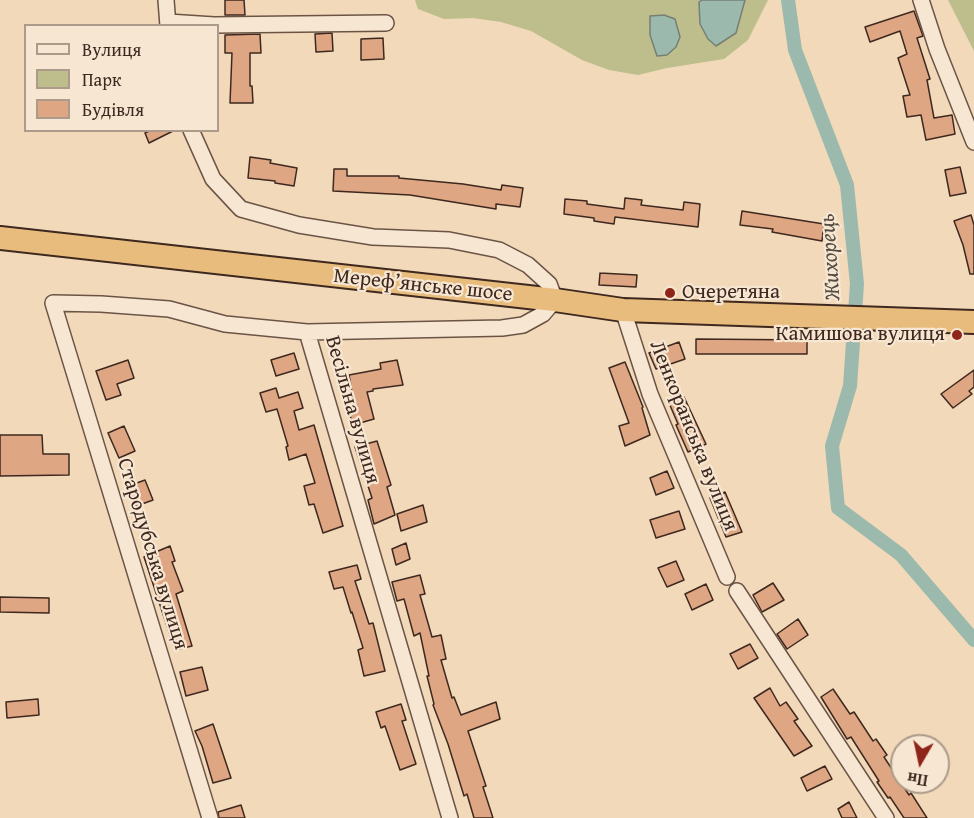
<!DOCTYPE html>
<html>
<head>
<meta charset="utf-8">
<style>
	body { margin:0 }
	#map { position:relative; width:974px; height:818px; overflow:hidden; background:#f1d9b9; font-family:"Gentium Book Plus",serif }
	canvas { display:block }
	.legend { position:absolute; left:24px; top:24px; width:195px; height:108px; box-sizing:border-box; background:#f6e6d2; border:2px solid #ac9a8a; margin:0; padding:8px 10px; list-style:none; font-size:18px; color:#3e281f }
	.legend li { display:flex; align-items:center; gap:12px; height:30px }
	.legend b { width:30px; border:2px solid #ac9a8a }
	.north { position:absolute; left:890px; top:734px; width:60px; height:60px; box-sizing:border-box; background:#f6e6d2; border:2px solid #ac9a8a; border-radius:50%; rotate:189deg; font-size:16px; font-weight:700; line-height:24px; text-align:center; color:#3e281f }
	.north::after { content:''; display:block; margin:auto; width:21px; height:27px; background:#8f2418; clip-path:polygon(50% 0,100% 100%,50% 72%,0 100%) }
</style>
</head>
<body>
<div id="map">
<canvas width="974" height="818"></canvas>
<ul class="legend">
<li><b style="height:8px;background:#f6e6d2"></b>Вулиця</li>
<li><b style="height:16px;background:#bdbe8c"></b>Парк</li>
<li><b style="height:16px;background:#dea682"></b>Будівля</li>
</ul>
<div class="north">Пн</div>
</div>
<script>
const ctx = document.querySelector('canvas').getContext('2d');
ctx.lineJoin = 'round';
function fill(path, color) { ctx.fillStyle = color; ctx.fill(path, 'evenodd'); }
const toPath = rows => new Path2D(rows.map(r => 'M' + r).join(''));
function stroke(path, color, width, dash) { ctx.strokeStyle = color; ctx.lineWidth = width; ctx.lineCap = dash ? 'butt' : 'round'; ctx.setLineDash(dash || []); ctx.stroke(path); }
function label(font, color, halo, rows, align = 'center') {
  ctx.font = font + ' "Gentium Book Plus",serif'; ctx.lineWidth = 4.5; ctx.setLineDash([]); ctx.textBaseline = 'middle'; ctx.strokeStyle = halo; ctx.fillStyle = color; for (const [text, x, y, turn = 0] of rows) {
    ctx.save(); ctx.translate(x, y); ctx.rotate((+turn || 0) * Math.PI / 180); ctx.textAlign = isNaN(turn) ? turn : align; if (halo) ctx.strokeText(text, 0, 0); ctx.fillText(text, 0, 0); ctx.restore();
  }
}
fill(toPath([
	[415,0,768,0,748,40,724,59,667,68,638,75,609,70,582,60,531,31,501,22,473,18,444,19,418,9],
	[948,0,974,0,974,51]
]), '#bdbe8c');
const water = toPath([
	[702,0,745,0,736,33,716,46,708,39,700,24,699,2,702,0],
	[664,15,675,19,680,37,676,47,667,55,657,56,650,35,650,16,664,15]
]);
fill(water, '#9bbaad');
stroke(water, '#768074', 1.5);
stroke(toPath([
	[788,0,795,50,847,185,857,284,850,386,832,446,838,508,901,555,974,640]
]), '#9bbaad', 14);
const building = toPath([
	[225,0,244,0,245,15,225,15,225,0],
	[914,11,923,36,917,38,930,79,927,80,934,118,952,115,955,134,926,140,921,115,907,117,903,96,910,95,898,58,907,54,900,31,870,42,865,27,914,11],
	[332,33,333,51,316,52,315,34,332,33],
	[260,34,261,53,250,53,250,86,252,86,253,103,230,103,232,53,225,53,225,35,260,34],
	[383,38,384,59,361,60,361,39,383,38],
	[151,130,175,130,149,143,145,133,151,130],
	[250,157,271,160,270,163,297,168,294,186,275,183,275,181,248,178,250,157],
	[960,167,966,193,950,196,945,170,960,167],
	[334,169,347,169,347,176,399,176,399,178,463,184,501,190,502,185,523,188,520,207,496,204,496,209,410,195,333,191,334,169],
	[625,198,642,200,641,205,683,210,684,202,700,204,698,227,615,217,614,224,594,221,594,218,564,214,565,199,587,201,587,204,624,209,625,198],
	[742,211,824,224,822,241,772,232,773,229,740,225,742,211],
	[971,215,974,225,974,274,970,274,963,245,954,221,971,215],
	[600,273,637,275,636,287,599,285,600,273],
	[696,339,807,340,807,354,696,354,696,339],
	[679,342,685,359,656,369,649,353,679,342],
	[294,353,299,369,276,376,271,360,294,353],
	[128,360,134,378,117,384,121,395,106,400,96,371,128,360],
	[397,360,403,385,373,389,373,391,367,392,374,419,353,425,347,406,354,404,349,375,381,369,380,363,397,360],
	[625,362,643,407,642,408,650,435,625,446,619,426,629,423,609,368,625,362],
	[974,370,974,387,969,391,972,394,953,408,941,394,974,370],
	[276,388,279,398,298,392,303,408,294,411,299,430,314,425,343,526,323,533,314,504,309,505,304,486,315,483,306,454,289,460,286,447,288,446,277,409,266,412,260,393,276,388],
	[684,397,706,444,688,452,676,425,678,424,669,403,684,397],
	[124,426,135,451,119,458,108,433,124,426],
	[0,435,42,435,43,454,69,454,69,475,0,476,0,435],
	[377,441,391,485,387,487,395,515,374,524,368,500,372,498,355,447,377,441],
	[667,471,674,488,656,495,650,478,667,471],
	[145,480,153,500,134,507,126,487,145,480],
	[725,492,742,532,726,537,710,498,725,492],
	[423,505,427,522,401,531,397,514,423,505],
	[679,511,685,529,656,538,650,520,679,511],
	[406,543,410,559,396,565,392,549,406,543],
	[170,546,175,561,172,562,183,591,176,594,192,646,175,650,144,557,170,546],
	[676,561,684,580,667,587,658,568,676,561],
	[357,565,361,579,355,581,369,624,373,623,385,671,364,676,358,650,363,648,352,612,351,613,343,587,334,589,329,572,357,565],
	[420,575,425,594,420,595,432,637,441,635,446,659,441,660,452,698,454,697,461,715,496,702,500,719,468,731,486,786,483,787,493,818,474,818,467,794,464,796,448,744,433,705,434,704,427,676,429,676,420,633,414,636,404,599,397,601,392,582,420,575],
	[773,583,784,600,762,612,753,595,773,583],
	[706,584,713,600,692,610,685,594,706,584],
	[0,597,49,598,49,613,0,612,0,597],
	[798,619,808,635,787,649,777,634,798,619],
	[750,644,758,658,738,669,730,654,750,644],
	[202,667,208,690,186,696,180,672,202,667],
	[770,688,780,706,786,702,798,719,794,721,812,746,794,756,754,698,770,688],
	[833,689,850,714,854,712,873,741,876,739,887,755,884,757,909,795,911,793,927,818,904,818,890,797,888,798,877,782,879,781,851,737,847,739,821,697,833,689],
	[38,699,39,715,7,718,6,702,38,699],
	[401,704,406,720,402,721,416,764,400,770,385,726,381,728,376,712,401,704],
	[213,724,231,778,213,783,202,746,195,731,213,724],
	[825,766,832,779,807,791,801,778,825,766],
	[849,802,857,818,842,818,838,809,849,802],
	[241,805,245,818,219,818,218,812,241,805]
]);
fill(building, '#dea682');
stroke(building, '#3e281f', 1.5);
const minor = toPath([
	[166,0,168,26],
	[921,0,937,49,974,142],
	[168,22,214,25,386,23],
	[191,130,213,179,241,209,299,225,373,237,449,240,499,250,528,265,549,284,555,300,543,314,523,325,502,328,307,332,225,324,169,309,101,304,53,303,210,818],
	[623,310,650,394,727,577],
	[307,332,450,818],
	[737,591,886,818]
]);
const highway = toPath([
	[0,238,555,300,623,310,974,322]
]);
stroke(minor, '#6b5446', 18);
stroke(highway, '#3e281f', 26);
stroke(minor, '#f6e6d2', 15);
stroke(highway, '#e8bc7c', 22);
for (const [x, y, r, color] of [
	[670,293,6,"#8f2418"],
	[957,335,6,"#8f2418"]
]) { const dot = new Path2D(); dot.arc(x, y, r, 0, 2 * Math.PI); ctx.fillStyle = color; ctx.fill(dot); stroke(dot, '#f6e6d2', 2); }
label('21px', '#3e281f', '#f6e6d2', [
	["Мереф’янське шосе",423,286,6],
	["Весільна вулиця",352,410,74],
	["Ленкоранська вулиця",693,436,68],
	["Стародубська вулиця",152,554,73]
]);
label('21px', '#3e281f', '#f6e6d2', [
	["Очеретяна",682,293],
	["Камишова вулиця",945,335,"right"]
], 'left');
label('italic 22px', '#554c42', '#f6e6d2', [
	["Жихорець",831,257,-94]
]);
</script>
</body>
</html>
